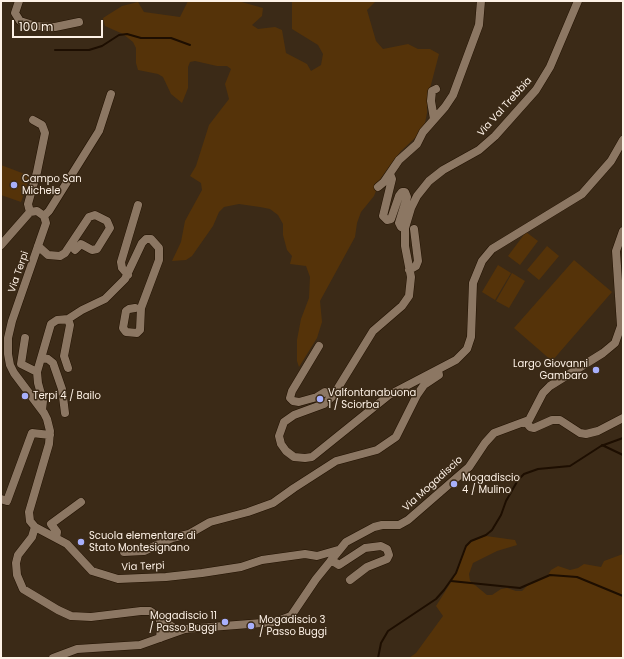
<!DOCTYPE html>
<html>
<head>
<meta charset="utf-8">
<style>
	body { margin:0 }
	#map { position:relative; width:624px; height:659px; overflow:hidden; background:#3b2a17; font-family:Poppins,sans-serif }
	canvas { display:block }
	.frame { position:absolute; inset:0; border:2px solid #fdf1e6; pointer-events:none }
	.scale { position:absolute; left:12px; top:20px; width:91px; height:18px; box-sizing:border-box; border:2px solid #fdf1e6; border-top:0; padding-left:5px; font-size:12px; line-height:14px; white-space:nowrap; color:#fdf1e6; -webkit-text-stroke:3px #3b2a17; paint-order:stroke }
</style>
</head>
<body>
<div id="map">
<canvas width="624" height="659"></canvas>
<div class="frame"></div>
<div class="scale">100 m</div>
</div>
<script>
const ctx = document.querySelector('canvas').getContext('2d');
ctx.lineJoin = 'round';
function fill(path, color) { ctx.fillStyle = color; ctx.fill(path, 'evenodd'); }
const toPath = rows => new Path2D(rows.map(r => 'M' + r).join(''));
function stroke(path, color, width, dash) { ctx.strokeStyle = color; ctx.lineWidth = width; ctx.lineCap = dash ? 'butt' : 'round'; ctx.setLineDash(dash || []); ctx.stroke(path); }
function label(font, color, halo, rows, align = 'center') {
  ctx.font = font + ' Poppins,sans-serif'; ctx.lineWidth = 3; ctx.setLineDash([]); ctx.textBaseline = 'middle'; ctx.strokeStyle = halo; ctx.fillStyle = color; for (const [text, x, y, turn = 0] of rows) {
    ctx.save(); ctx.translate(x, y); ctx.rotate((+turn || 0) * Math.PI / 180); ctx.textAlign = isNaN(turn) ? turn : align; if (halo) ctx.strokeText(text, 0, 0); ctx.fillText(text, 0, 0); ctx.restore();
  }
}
fill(toPath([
	[188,1,238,1,263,8,262,16,252,25,258,29,275,27,282,30,286,53,307,64,311,71,321,65,323,54,318,45,292,29,292,1,376,1,367,10,376,41,383,49,408,44,418,49,430,49,439,54,427,100,427,113,425,123,416,137,401,151,391,164,381,178,374,196,361,212,357,223,355,237,320,301,322,322,317,338,299,367,297,361,297,340,301,319,309,298,310,277,306,266,290,264,292,256,287,250,283,235,283,224,278,215,270,209,260,207,239,204,224,207,219,212,213,226,192,256,186,260,172,261,181,242,185,221,202,190,201,183,190,176,196,166,209,125,229,99,225,84,231,69,227,66,217,66,195,61,190,62,188,67,188,88,182,103,171,94,163,77,158,74,138,70,136,63,136,48,133,42,123,34,105,26,103,18,122,6,138,2,144,12,180,17],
	[1,165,30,176,21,202,1,195],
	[526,232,538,241,520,265,508,256],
	[547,246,559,256,539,280,527,270],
	[574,260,612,292,552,361,514,328],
	[498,265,511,273,495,300,482,292],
	[512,273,525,281,509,308,496,301],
	[486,536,515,540,517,545,497,551,473,563,469,574,470,581,487,595,492,595,501,589,507,588,516,591,522,591,530,583,548,575,551,570,558,566,570,570,578,568,584,564,601,567,604,561,623,554,623,658,409,658,416,653,443,616,436,606,453,579,467,545,470,541]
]), '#553309');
stroke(toPath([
	[55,50,89,50,102,46,119,35,127,34,141,38,171,38,190,45],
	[602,445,623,455],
	[451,581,520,588,550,575,577,577,623,596],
	[378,658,381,643,388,631,436,599,444,590,456,573,466,546,471,541,486,535,492,530,501,515,506,501,518,480,524,474,538,469,570,466,601,446,623,438]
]), '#1d0e01', 2);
const minor = toPath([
	[19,1,15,13,20,21,36,26,55,27,79,22],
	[578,1,550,67,536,90,495,136,479,150,443,170,429,181,417,196,411,208,405,228,405,246,411,277,409,296,402,306,373,331,333,396,324,404,294,415,284,422,279,436,281,444,286,451,294,457,305,458,312,457,389,395,456,360,467,349,471,337,473,283,482,261,492,249,582,194,611,161,623,140],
	[434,119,431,101,432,91,436,89],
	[390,174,392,179,383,216,387,220,391,219,399,196,402,192,405,192,407,197,399,223,401,227,405,228],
	[378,187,384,182,399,160,417,144,423,132,445,107,453,95,479,25,481,1],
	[30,212,28,204,37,172,45,133,42,125,33,120],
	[44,216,49,211,99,131,111,94],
	[1,245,30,212,37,211,44,216,46,223,12,321,8,338,8,354,10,365,14,373,44,413,47,419,50,431,49,444,29,512,30,521,35,527,67,544,92,571,118,579,166,577,202,573,241,567,262,560,305,554,317,556,338,550],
	[38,246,48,255,60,256,65,253,89,217,95,215,107,221,110,228,97,249,92,250,81,244,75,250],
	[409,270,416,266,418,261,414,229],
	[128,275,122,268,121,262,138,205],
	[25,338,21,364,37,372],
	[319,346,292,391,290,398,293,401,299,402,317,397,325,392,333,396],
	[42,358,48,359,53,363,62,389,65,413],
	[68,368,64,356,70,325,68,319],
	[42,410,43,401,38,383,37,372,51,324,57,320,68,319,82,310,105,299,125,279,142,243,146,239,151,239,159,248,159,260,141,308,140,330,137,333,126,332,123,328,126,311,129,309,135,308],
	[526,422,530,427,534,428,552,420,560,420,580,433,586,434,598,431,623,418],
	[1,499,7,501,32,433,50,435],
	[35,527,32,537,18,555,16,563,17,575,23,589,58,610,71,616,91,617,141,611,150,611,159,617,161,626,160,638],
	[56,538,57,532,51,524,81,502],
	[124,552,144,551,172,538,189,534,210,522,248,512,273,503,294,488,336,461,377,450,396,437,417,395,424,385,439,375,438,370],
	[331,560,339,565,365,548,381,546,387,549,389,555,387,559,367,567,350,580],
	[159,617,178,631],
	[53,658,77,649,140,645,185,629,275,622,291,616,316,579,346,542,374,527,382,525,399,525,408,520,469,467,485,443,494,433,529,420,543,393,550,386,603,353,615,343,621,326,616,251,623,231]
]);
stroke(minor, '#221202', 9);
stroke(minor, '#8c7763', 8);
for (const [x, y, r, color] of [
	[14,185,4,"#a8b0fc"],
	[596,370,4,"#a8b0fc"],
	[25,396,4,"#a8b0fc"],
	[320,399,4,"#a8b0fc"],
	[454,484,4,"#a8b0fc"],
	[81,542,4,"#a8b0fc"],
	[225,622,4,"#a8b0fc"],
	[251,626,4,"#a8b0fc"]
]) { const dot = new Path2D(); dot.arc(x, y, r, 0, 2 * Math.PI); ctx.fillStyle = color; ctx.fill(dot); stroke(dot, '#3b2a17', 1.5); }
label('10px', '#fdf1e6', '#3b2a17', [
	["Via Val Trebbia",505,107,-48],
	["Via Terpi",19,272,-71],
	["Via Mogadiscio",433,484,-42],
	["Via Terpi",143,567,-2]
]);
label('10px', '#fdf1e6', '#3b2a17', [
	["Campo San",22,179],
	["Michele",22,191],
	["Largo Giovanni",588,364,"right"],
	["Gambaro",588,376,"right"],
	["Valfontanabuona",328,393],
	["1 / Sciorba",328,405],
	["Terpi 4 / Bailo",33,396],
	["Mogadiscio",462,478],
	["4 / Mulino",462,490],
	["Scuola elementare di",89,536],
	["Stato Montesignano",89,548],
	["Mogadiscio 11",217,616,"right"],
	["/ Passo Buggi",217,628,"right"],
	["Mogadiscio 3",259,620],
	["/ Passo Buggi",259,632]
], 'left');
</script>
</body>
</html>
